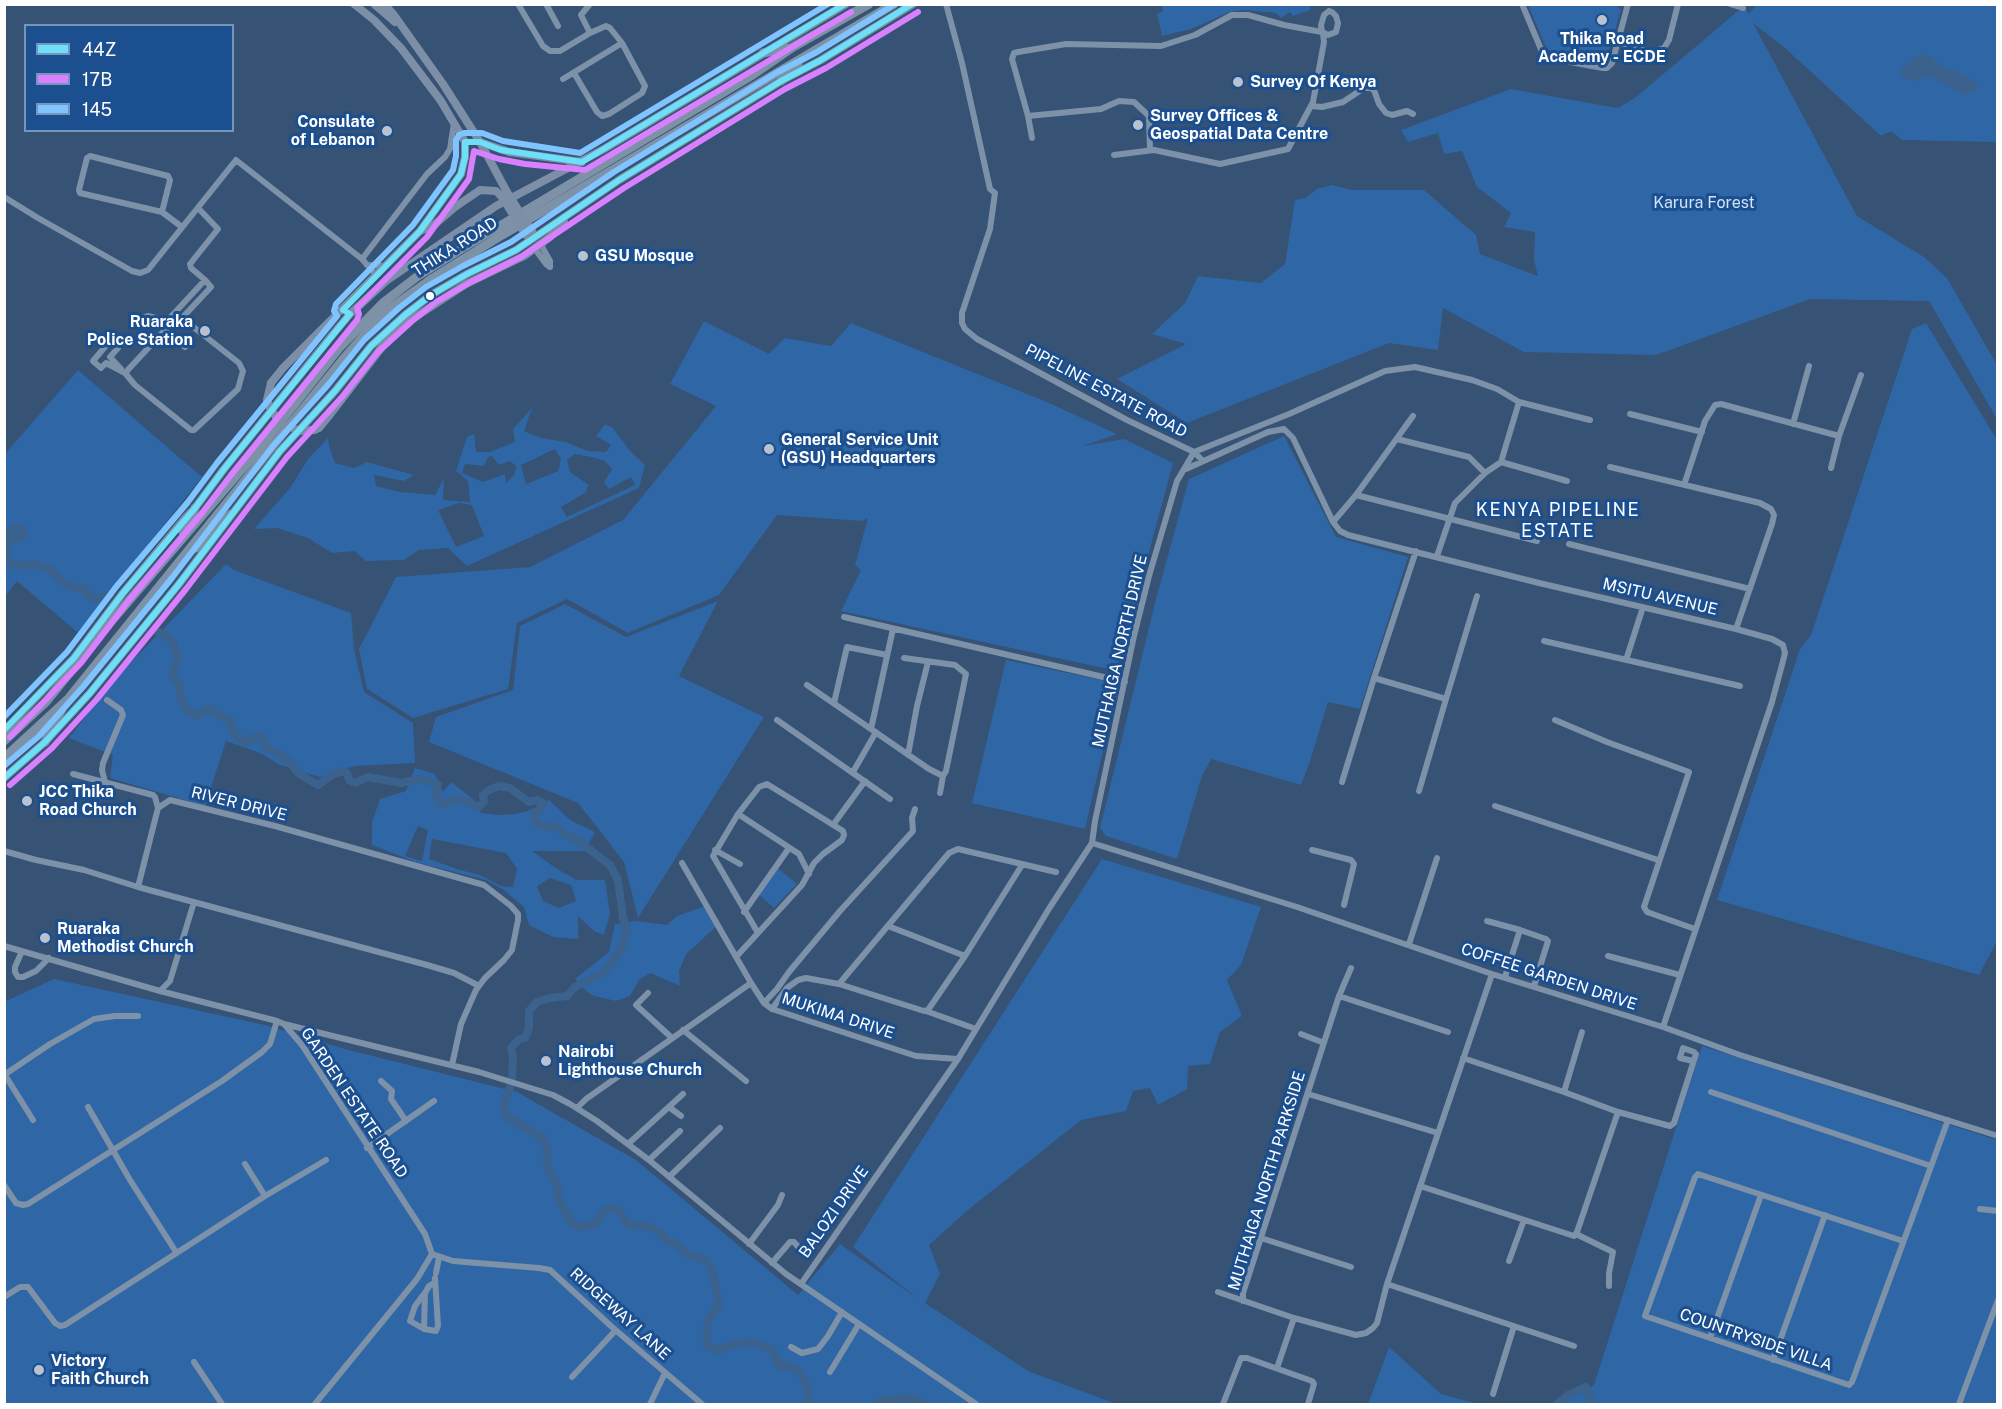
<!DOCTYPE html>
<html>
<head>
<meta charset="utf-8">
<style>
	body { margin:0 }
	#map { position:relative; width:2002px; height:1409px; overflow:hidden; background:#365274; font-family:"Public Sans",sans-serif }
	canvas { display:block }
	.frame { position:absolute; inset:0; border:6px solid #fff; pointer-events:none }
	.legend { position:absolute; left:24px; top:24px; width:210px; height:108px; box-sizing:border-box; background:#1b4f8f; border:2px solid #7695bc; margin:0; padding:8px 10px; list-style:none; font-size:18px; color:#fff }
	.legend li { display:flex; align-items:center; gap:12px; height:30px }
	.legend b { width:30px; border:2px solid #7695bc }
</style>
</head>
<body>
<div id="map">
<canvas width="2002" height="1409"></canvas>
<div class="frame"></div>
<ul class="legend">
<li><b style="height:8px;background:#6ddff8"></b>44Z</li>
<li><b style="height:8px;background:#d880ff"></b>17B</li>
<li><b style="height:8px;background:#80c4ff"></b>145</li>
</ul>
</div>
<script>
const ctx = document.querySelector('canvas').getContext('2d');
ctx.lineJoin = 'round';
function fill(path, color) { ctx.fillStyle = color; ctx.fill(path, 'evenodd'); }
const toPath = rows => new Path2D(rows.map(r => 'M' + r).join(''));
function stroke(path, color, width, dash) { ctx.strokeStyle = color; ctx.lineWidth = width; ctx.lineCap = dash ? 'butt' : 'round'; ctx.setLineDash(dash || []); ctx.stroke(path); }
function label(font, color, halo, rows, align = 'center') {
  ctx.font = font + ' "Public Sans",sans-serif'; ctx.lineWidth = 6; ctx.setLineDash([]); ctx.textBaseline = 'middle'; ctx.strokeStyle = halo; ctx.fillStyle = color; for (const [text, x, y, turn = 0] of rows) {
    ctx.save(); ctx.translate(x, y); ctx.rotate((+turn || 0) * Math.PI / 180); ctx.textAlign = isNaN(turn) ? turn : align; if (halo) ctx.strokeText(text, 0, 0); ctx.fillText(text, 0, 0); ctx.restore();
  }
}
fill(toPath([
	[1757,4,1997,5,1997,142,1902,140,1891,131,1881,136,1786,49,1753,23,1857,216,1924,257,1947,278,1997,365,1997,419,1929,301,1810,299,1656,355,1524,352,1443,308,1438,350,1389,343,1187,423,1117,379,1186,344,1152,334,1185,303,1198,276,1261,283,1285,264,1295,200,1306,198,1317,189,1332,185,1352,190,1424,190,1476,235,1480,254,1538,276,1534,260,1535,232,1504,227,1511,213,1477,187,1462,151,1444,154,1438,133,1408,142,1401,130,1511,89,1618,108,1636,97,1744,6,1749,14],
	[1162,5,1310,4,1310,10,1293,16,1290,12,1281,18,1276,13,1245,10,1230,12,1191,29,1162,36,1157,13,1163,12],
	[1528,5,1616,5,1621,10,1605,62,1547,50],
	[704,321,769,354,785,338,831,346,851,323,1047,402,1117,434,1083,446,1124,439,1173,463,1117,671,841,611,861,570,855,565,868,518,862,521,777,515,719,595,628,633,567,599,517,623,508,689,413,718,367,689,359,649,396,577,530,567,623,520,716,406,670,384],
	[1926,323,1997,440,1998,939,1979,975,1717,900,1800,649,1811,635,1912,329],
	[78,370,202,477,78,633,17,581,4,598,5,454],
	[532,408,524,431,541,438,566,442,588,451,606,452,611,445,596,436,605,424,613,428,630,451,645,465,639,488,467,566,448,548,419,550,404,560,366,561,354,551,332,553,308,538,277,528,254,529,290,488,308,459,328,438,329,446,335,463,354,468,367,462,414,475,404,481,374,475,376,486,400,492,435,495,444,478,443,500,470,502,468,481,456,471,467,437,474,434,476,452,490,452,515,442,513,429],
	[555,449,561,459,558,471,526,484,521,465],
	[575,454,592,457,605,461,612,469,604,482,609,489,631,477,635,485,567,517,561,507,585,493,589,485,570,472,567,460],
	[492,456,499,465,510,461,516,466,515,474,506,483,505,474,483,482,462,473,465,464,484,466,488,457],
	[459,503,472,505,484,536,456,547,438,510],
	[1284,436,1336,537,1408,557,1360,709,1328,702,1310,761,1301,785,1211,759,1202,776,1177,859,1106,836,1100,828,1156,599,1189,479],
	[226,564,234,570,351,613,354,649,364,692,413,723,415,763,355,766,320,777,280,765,260,753,226,741,205,806,110,778,113,755,69,738,113,681],
	[718,601,679,676,764,717,638,918,624,862,578,803,429,742,436,717,513,690,520,626,565,604,626,637],
	[1006,660,1111,682,1117,690,1085,829,972,803],
	[415,768,435,774,443,792,451,782,473,799,481,813,499,815,515,814,528,811,549,800,570,820,595,832,585,851,532,851,557,869,577,880,605,880,610,914,604,935,594,931,578,916,578,939,553,937,529,925,524,907,504,890,486,880,415,862,372,845,372,822,380,799,406,791],
	[418,826,428,830,422,861,405,856],
	[432,839,506,853,517,869,513,887,501,886,480,875,460,870,429,859],
	[550,878,571,885,576,901,559,908,543,901,537,886],
	[1102,859,1261,907,1241,965,1227,980,1242,1016,1220,1032,1210,1064,1188,1066,1187,1089,1158,1105,1150,1088,1133,1091,1126,1111,1081,1120,968,1210,929,1245,940,1274,925,1303,1028,1371,1116,1404,5,1404,4,1002,54,979,265,1025,345,1049,517,1092,636,1160,798,1295,840,1244,918,1299,853,1247],
	[776,867,797,884,774,908,757,893],
	[705,906,718,925,686,954,679,971,680,986,650,973,639,980,630,996,616,1001,594,996,585,990,575,979,609,952,615,924,636,921,667,925,677,916],
	[1702,1046,1997,1140,1997,1404,1556,1404,1594,1385],
	[1389,1347,1441,1394,1478,1404,1368,1404]
]), '#2f66a5');
fill(toPath([
	[1922,55,1929,55,1941,67,1956,71,1972,80,1976,83,1977,86,1974,91,1969,94,1962,94,1934,78,1927,76,1919,80,1912,81,1906,78,1901,74,1901,69,1917,56]
]), '#3b618d');
stroke(toPath([
	[4,531,8,533,16,528,23,530,23,536,7,542,5,551,11,565,37,565,48,568,63,582,74,588,83,588,89,596,99,599,110,595],
	[155,631,166,635,174,643,174,649,178,656,172,677,180,684,180,698,189,713,197,716,209,708,214,713,224,717,230,720,233,732,245,744,257,736,263,737,265,746,288,760,299,774,318,785,330,776,341,771,347,773,349,780,355,783,368,777,401,783,420,779,438,784,436,794,439,803,447,804,452,800,461,799,479,807,484,802,483,795,489,790,499,786,510,788,529,802,537,800,544,804,534,815,536,823,547,827,557,827,565,835,576,839,610,865,618,880,623,918,627,930,621,950,607,968,599,975,575,987,567,996,549,998,537,1002,529,1011,529,1028,525,1038,519,1039,511,1048,513,1058,512,1078],
	[510,1087,504,1105,505,1115,543,1139,547,1146,547,1165,557,1186,558,1198,573,1225,582,1227,596,1223,603,1211,613,1208,620,1212,628,1225,651,1227,663,1235,668,1242,674,1242,687,1254,703,1259,712,1268,719,1305,707,1322,707,1346,717,1350,739,1343,752,1342,772,1350,779,1366,789,1366,797,1369,801,1374,808,1390,809,1404],
	[876,1404,889,1399,913,1398,924,1404],
	[1557,1404,1568,1395,1586,1387,1592,1404]
]), '#3b618d', 8);
stroke(toPath([
	[518,4,543,46,550,51,560,51,590,33,606,26,610,28,622,43,645,86,642,93,609,114,602,116,597,112,574,73],
	[546,4,558,26],
	[946,4,962,63,990,189,995,193,990,229,962,313,962,323,965,329,977,339,1127,420,1194,452,1203,461],
	[1522,4,1543,54,1559,60,1603,68,1607,68,1612,63,1628,4],
	[1730,4,1743,8],
	[1329,11,1332,12,1336,16,1338,23,1336,32,1328,35,1322,32,1321,25,1324,15,1329,11],
	[590,33,581,15,590,4],
	[1618,43,1653,52,1664,48,1669,40,1678,4],
	[563,79,622,43],
	[1311,106,1322,107,1343,102,1364,88,1370,88,1374,90,1379,104,1386,113,1392,115,1407,111,1413,114],
	[1028,116,1101,109,1119,101,1134,102,1149,116,1150,150],
	[1032,138,1028,116,1012,59,1014,53,1018,52,1066,44,1161,46,1195,35,1232,15,1248,15,1284,25,1322,32],
	[1114,155,1154,150,1220,164,1288,149,1313,102,1324,42,1323,34],
	[4,197,38,218,132,271,140,273,148,270,236,160,362,259,376,275],
	[162,212,170,180,168,176,90,156,87,158,79,190,80,193,162,212,182,227],
	[541,245,550,261,550,267],
	[535,249,546,264,550,267],
	[362,259,427,174,445,157,450,149,454,123],
	[367,265,385,266],
	[182,318,239,363,243,371,238,389,194,430,191,430,135,385,125,373,164,331,182,318,211,287,205,280],
	[141,319,148,316,167,321,205,280,191,268,190,264,218,229,198,208],
	[165,329,185,347],
	[121,369,110,357,118,348,110,341,93,361,101,368,106,363,125,373],
	[1630,414,1702,432],
	[1793,424,1809,366],
	[1397,439,1469,457,1485,473],
	[1194,452,1289,414,1385,371,1415,367,1472,380,1497,389,1519,402,1590,420],
	[1501,462,1567,481],
	[1610,467,1760,503,1771,509,1774,515,1772,524,1736,629],
	[1831,468,1839,436,1861,375],
	[1186,469,1268,432,1284,429,1293,438,1333,522,1340,531,1348,535,1539,583,1736,629,1772,639,1783,645,1785,653,1783,661,1772,702,1663,1027],
	[1684,485,1705,421,1715,405,1721,404,1839,436],
	[1356,495,1537,541],
	[1333,522,1356,495,1413,416],
	[1569,544,1750,589],
	[1437,556,1455,503,1485,473,1501,462,1519,402],
	[844,617,1125,682],
	[1544,641,1740,686],
	[1626,660,1643,607],
	[1374,678,1446,699,1419,791],
	[807,685,929,769,943,776,946,771,966,674,955,665,904,658],
	[1446,699,1477,596],
	[834,703,847,647,887,655],
	[777,720,890,799],
	[1555,720,1607,742,1689,772,1644,907,1647,912,1695,929],
	[871,729,893,629],
	[908,755,917,706,928,662],
	[853,772,876,732],
	[73,774,153,795,155,797,158,808,138,887],
	[105,782,102,770,103,763,123,715,121,710,107,700],
	[1342,782,1374,678,1416,551],
	[940,793,943,776],
	[1495,806,1658,860],
	[158,808,170,800,275,826,484,885,511,906,518,914,518,920,512,950,504,960,485,978,476,990,461,1024,452,1065],
	[738,814,799,854,809,874],
	[833,825,865,781],
	[1092,843,1297,907,1492,974,1663,1027,1740,1055,1998,1136],
	[715,850,740,864],
	[1312,850,1351,860,1354,864,1344,905],
	[4,851,36,860,84,870,138,887,427,965,454,973,479,986],
	[682,863,751,983,764,1003,772,1009,916,1056,958,1059],
	[744,912,789,848],
	[1487,921,1520,930],
	[888,926,965,956],
	[1409,944,1437,858],
	[4,946,160,991,277,1021,284,1024,302,1045,425,1234,432,1254,417,1279,315,1404],
	[22,951,15,967,15,972,18,977,23,977,36,971,49,958],
	[1608,956,1680,975],
	[736,957,802,885,814,863,823,854,842,840,844,835,843,831,767,784,759,787,738,814,713,856,758,933],
	[1505,977,1520,930,1546,939,1548,941,1534,986],
	[839,984,949,853,958,849,1056,872],
	[160,991,170,981,194,902],
	[648,993,636,1005,672,1038],
	[1339,996,1448,1032],
	[764,1003,777,989,789,972,840,911,913,831,912,818,915,809],
	[772,1009,787,988,798,980,806,978,839,984,924,1011,928,1010,965,956,1022,865],
	[926,1011,976,1029],
	[284,1024,479,1072,553,1095,570,1104,597,1121,649,1160,786,1274,976,1404],
	[683,1030,746,1081],
	[1301,1034,1324,1043],
	[1463,1058,1564,1092,1618,1112,1670,1126,1674,1123,1696,1054,1694,1052,1683,1048,1680,1058,1693,1061],
	[4,1075,50,1044,94,1019,115,1016,138,1016],
	[5,1075,33,1120],
	[381,1081,392,1091,391,1099,406,1121],
	[1564,1092,1582,1032],
	[1711,1092,1931,1166],
	[1308,1094,1438,1133],
	[88,1107,130,1180,176,1252],
	[669,1107,681,1116],
	[577,1108,586,1099,751,983],
	[628,1144,683,1094],
	[367,1148,434,1101],
	[649,1160,680,1131],
	[245,1164,265,1196],
	[669,1177,720,1128],
	[4,1185,16,1203,23,1205,28,1204,222,1081,262,1052,270,1044,277,1021],
	[1420,1186,1574,1236,1577,1232,1618,1112],
	[1980,1209,1998,1211],
	[1576,1234,1613,1252,1609,1273,1609,1286],
	[1261,1238,1351,1267],
	[1903,1241,1698,1174,1695,1177,1645,1316,1849,1385,1852,1382,1948,1120],
	[749,1244,778,1205,782,1195],
	[432,1254,453,1261,539,1268,550,1270,612,1327,702,1404],
	[1509,1261,1524,1220],
	[772,1263,790,1242,794,1242,800,1249],
	[436,1273,439,1257],
	[434,1283,429,1286,425,1293,424,1329,436,1331,438,1326,435,1278],
	[801,1284,958,1059,1050,907,1092,843,1095,821,1134,636,1149,576,1177,481,1194,452],
	[1387,1284,1574,1346],
	[1218,1292,1294,1318,1356,1335,1366,1333,1373,1328,1377,1323,1387,1284,1492,974],
	[424,1294,415,1306,410,1321,424,1329],
	[4,1297,20,1287,28,1287,55,1323,60,1326,65,1325,265,1196,326,1160],
	[1243,1301,1243,1293,1339,996,1351,968],
	[1710,1338,1761,1195],
	[791,1347,802,1353,818,1349,828,1336,842,1312],
	[1773,1360,1825,1215],
	[194,1362,222,1404],
	[1277,1368,1294,1318],
	[830,1372,859,1324],
	[572,1377,615,1331],
	[1493,1394,1514,1326],
	[650,1404,665,1373],
	[1223,1404,1241,1358,1247,1358,1312,1381,1314,1384,1308,1404],
	[1959,1404,1998,1300]
]), '#7d92a8', 6);
stroke(toPath([
	[354,4,374,20,401,48,441,101,465,142,465,157,461,174,420,231],
	[374,4,395,22],
	[384,4,394,15,443,84,480,142,508,194],
	[480,142,509,152,582,162],
	[271,383,283,368,420,231,434,225,455,207,480,190,496,191,502,197],
	[314,430,319,428,328,417,385,343,406,323,466,284,524,256,550,237,564,222],
	[4,731,74,658,123,593,185,518,195,508,224,469,333,334,350,314,386,281,496,206,604,149,846,4],
	[4,778,45,742,90,693,179,584,280,451,335,391,371,346,405,315,431,295,467,274,516,250,619,180,781,81,821,60,913,4]
]), '#7d8ea7', 8);
stroke(toPath([
	[763,53,787,48],
	[781,81,798,64],
	[183,532,195,508],
	[196,548,231,514],
	[4,741,46,702,114,618,255,454,340,347,384,302,418,276,463,248,751,76,793,47,869,4],
	[45,742,62,709],
	[4,758,68,699,344,358,377,321,391,308,433,278,502,235,894,4]
]), '#7e92a7', 9);
stroke(toPath([
	[508,194,532,231],
	[502,197,526,235],
	[271,383,267,400,270,408,276,417,284,424,299,431,314,430]
]), '#7d8ea7', 8);
stroke(toPath([
	[4,730,74,658,123,593,195,508,224,469,350,314,343,310,420,231,461,174,465,157,465,142,480,142,501,150,582,162,845,4],
	[4,778,45,742,90,693,179,584,280,451,335,391,371,346,405,315,431,295,467,274,516,250,619,180,781,81,821,60,912,4]
]), '#6ddff8', 6);
stroke(toPath([
	[10,737,81,663,130,599,202,513,231,475,357,320,359,314,357,308,427,237,469,179,474,151,499,159,525,164,585,170,851,12],
	[10,785,52,748,97,699,186,589,287,457,342,397,378,352,411,322,436,302,471,282,521,257,624,188,785,89,826,68,918,12]
]), '#d880ff', 6);
stroke(toPath([
	[4,717,67,652,116,587,188,502,217,463,337,316,334,311,336,304,413,225,453,170,456,156,456,140,459,135,464,133,482,133,503,141,580,153,828,4],
	[4,766,39,736,83,687,172,578,273,446,328,385,364,340,399,308,426,287,463,266,511,242,614,172,776,73,817,52,895,4]
]), '#80c4ff', 6);
for (const [x, y, r, color] of [
	[1602,20,6,"#b9c2ce"],
	[1238,82,6,"#b9c2ce"],
	[1138,125,6,"#b9c2ce"],
	[387,131,6,"#b9c2ce"],
	[583,256,6,"#b9c2ce"],
	[430,296,5,"#fff"],
	[205,331,6,"#b9c2ce"],
	[769,449,6,"#b9c2ce"],
	[27,801,6,"#b9c2ce"],
	[45,938,6,"#b9c2ce"],
	[546,1061,6,"#b9c2ce"],
	[39,1370,6,"#b9c2ce"]
]) { const dot = new Path2D(); dot.arc(x, y, r, 0, 2 * Math.PI); ctx.fillStyle = color; ctx.fill(dot); stroke(dot, '#1b4f8f', 2); }
label('bold 16px', '#fff', '#1b4f8f', [
	["Thika Road",1602,39,"center"],
	["Academy - ECDE",1602,57,"center"],
	["Survey Of Kenya",1250,82],
	["Survey Offices &",1150,116],
	["Geospatial Data Centre",1150,134],
	["Consulate",375,122,"right"],
	["of Lebanon",375,140,"right"],
	["GSU Mosque",595,256],
	["Ruaraka",193,322,"right"],
	["Police Station",193,340,"right"],
	["General Service Unit",781,440],
	["(GSU) Headquarters",781,458],
	["JCC Thika",39,792],
	["Road Church",39,810],
	["Ruaraka",57,929],
	["Methodist Church",57,947],
	["Nairobi",558,1052],
	["Lighthouse Church",558,1070],
	["Victory",51,1361],
	["Faith Church",51,1379]
], 'left');
label('16px', '#cfe3fa', '#1b4f8f', [
	["Karura Forest",1704,203]
]);
label('16px', '#fff', '#1b4f8f', [
	["THIKA ROAD",455,247,-32],
	["PIPELINE ESTATE ROAD",1106,391,28],
	["MSITU AVENUE",1660,597,13],
	["MUTHAIGA NORTH DRIVE",1120,651,-77],
	["RIVER DRIVE",239,804,14],
	["COFFEE GARDEN DRIVE",1549,977,18],
	["MUKIMA DRIVE",838,1016,18],
	["GARDEN ESTATE ROAD",354,1103,56],
	["MUTHAIGA NORTH PARKSIDE",1267,1181,-73],
	["BALOZI DRIVE",834,1212,-55],
	["RIDGEWAY LANE",620,1314,42],
	["COUNTRYSIDE VILLA",1756,1340,19]
]);
ctx.letterSpacing = '1.5px';
label('18px', '#fff', '#1b4f8f', [
	["KENYA PIPELINE",1558,510],
	["ESTATE",1558,531]
]);
ctx.letterSpacing = '0px';
</script>
</body>
</html>
